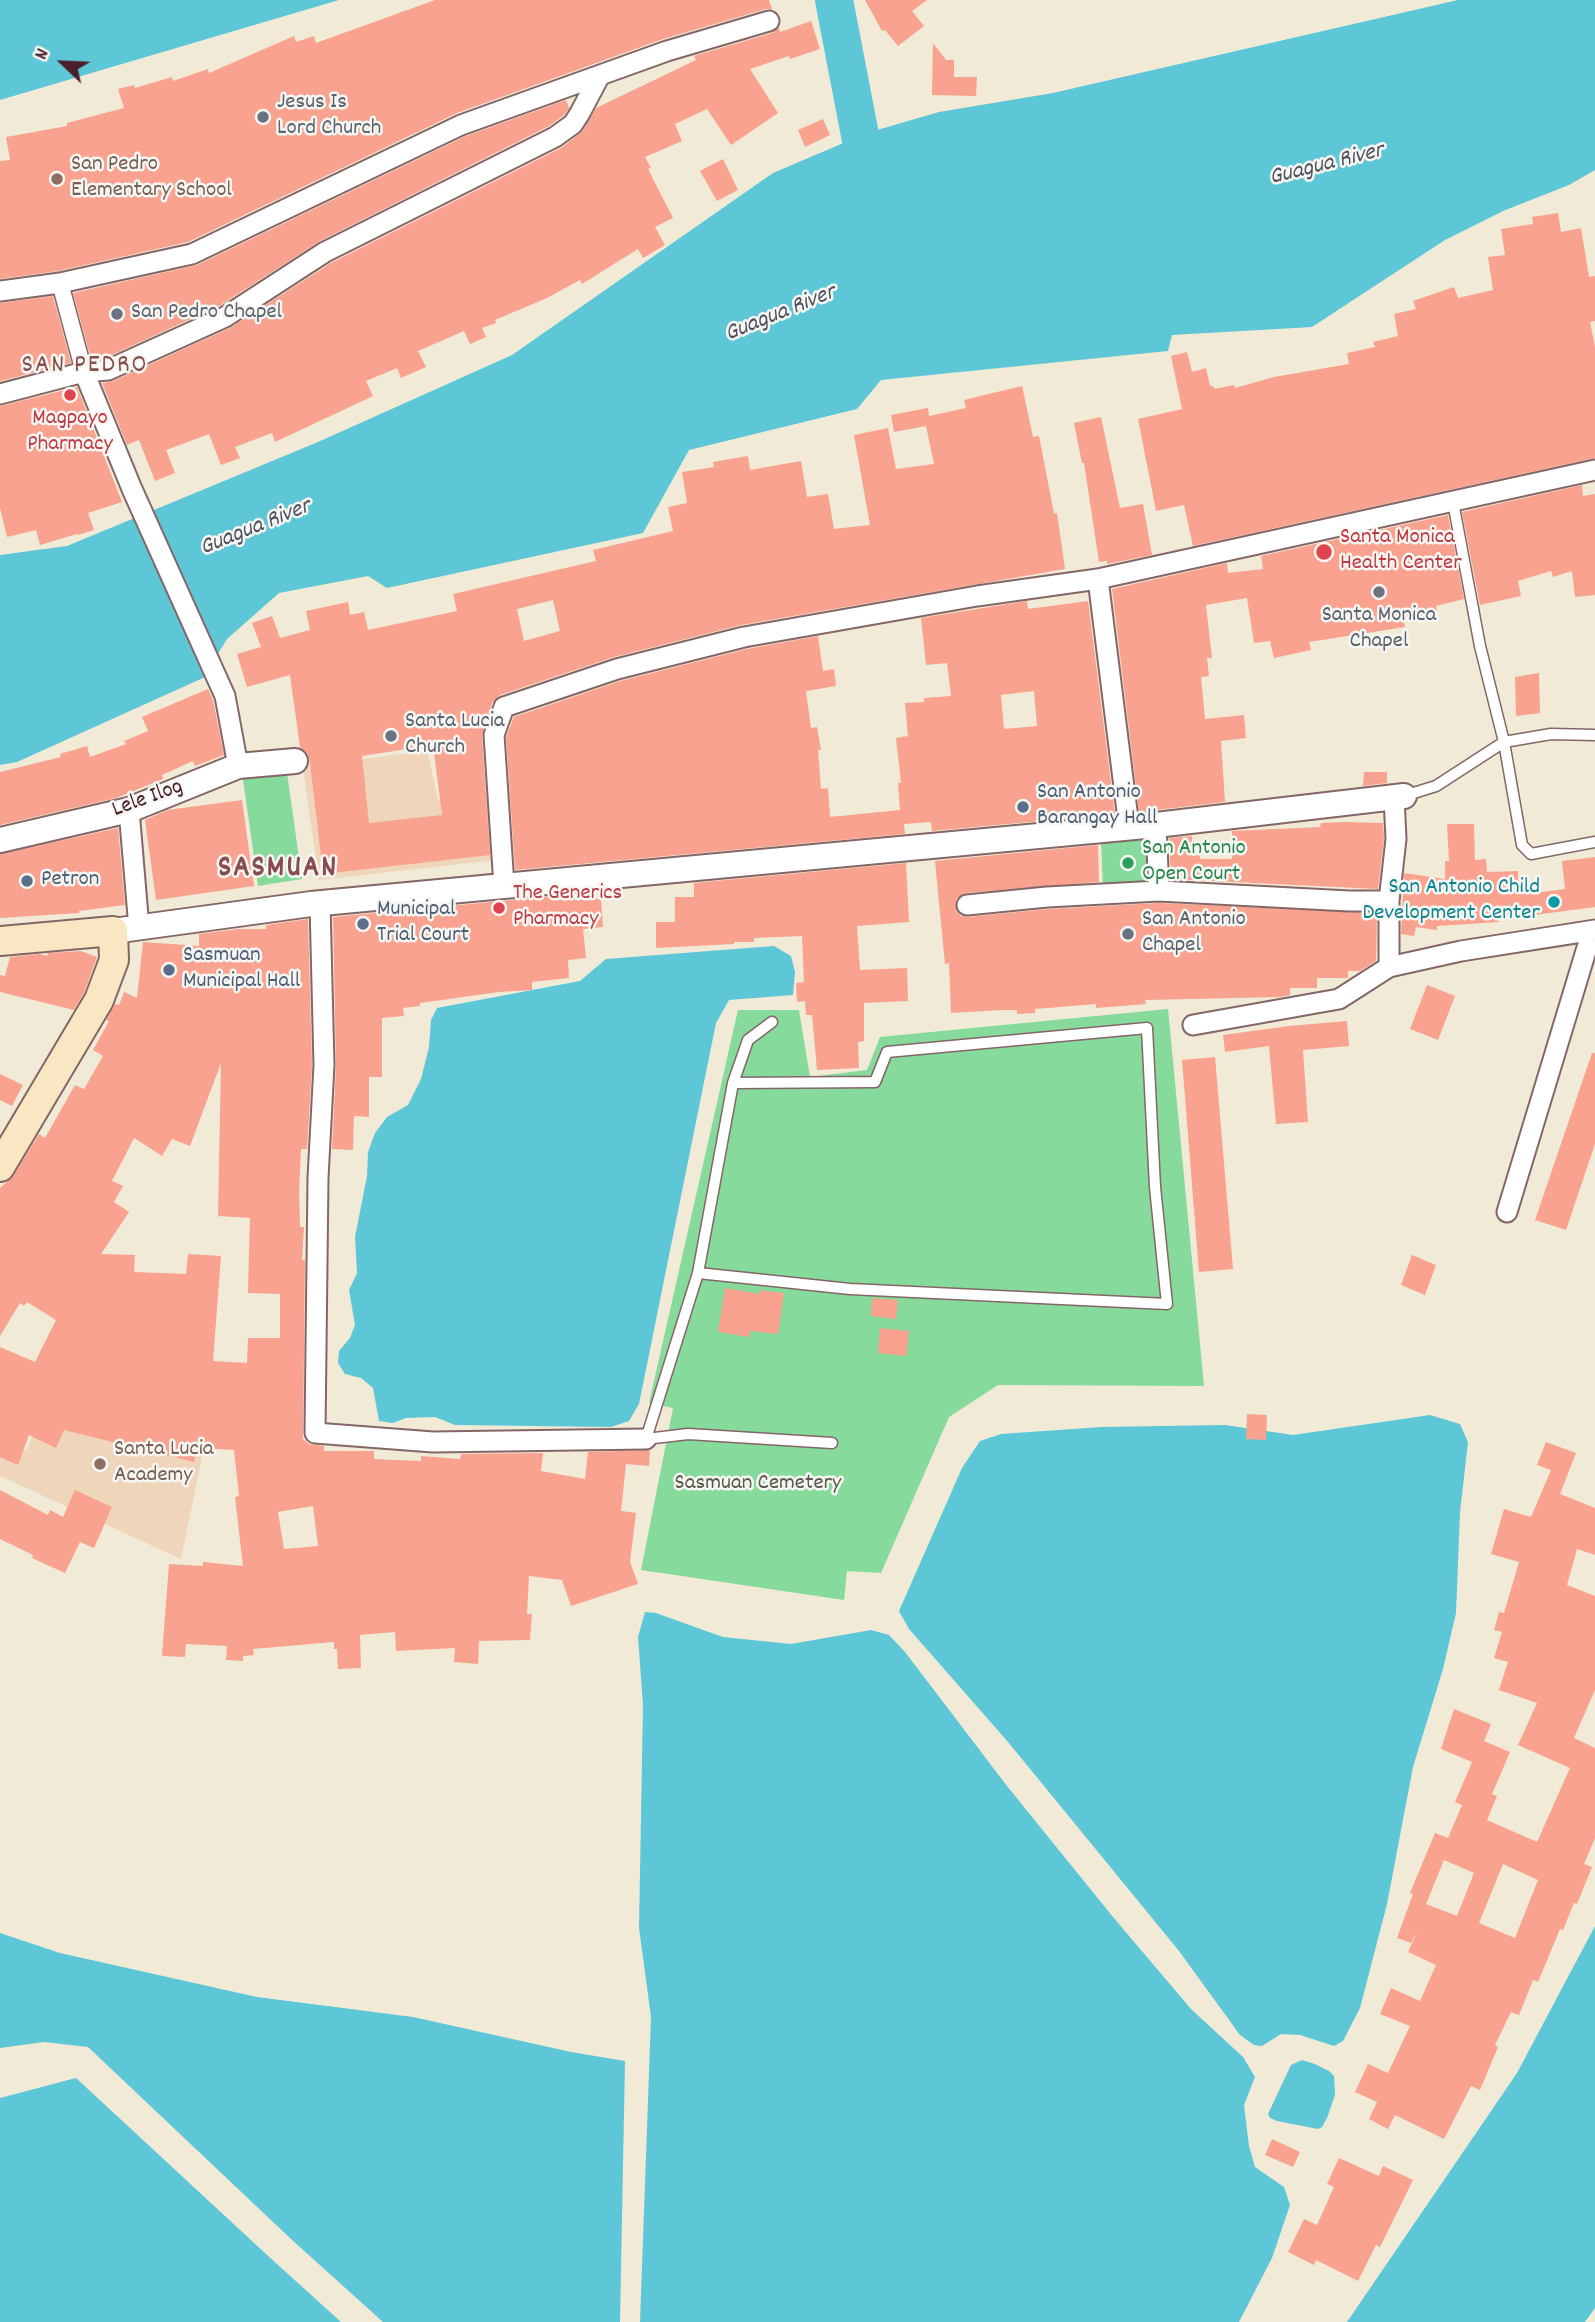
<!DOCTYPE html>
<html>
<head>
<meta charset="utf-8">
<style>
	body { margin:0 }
	#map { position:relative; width:1595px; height:2322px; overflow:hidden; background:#f1ead7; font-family:Dekko,sans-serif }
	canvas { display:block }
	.north { position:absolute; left:28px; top:28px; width:70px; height:70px; -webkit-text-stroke:5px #f6f6f2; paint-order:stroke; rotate:293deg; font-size:19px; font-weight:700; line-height:28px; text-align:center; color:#4a1f2b }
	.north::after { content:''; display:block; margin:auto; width:24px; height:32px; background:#4a1f2b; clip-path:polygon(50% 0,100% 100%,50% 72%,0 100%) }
</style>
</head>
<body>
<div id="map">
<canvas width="1595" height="2322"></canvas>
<div class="north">N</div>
</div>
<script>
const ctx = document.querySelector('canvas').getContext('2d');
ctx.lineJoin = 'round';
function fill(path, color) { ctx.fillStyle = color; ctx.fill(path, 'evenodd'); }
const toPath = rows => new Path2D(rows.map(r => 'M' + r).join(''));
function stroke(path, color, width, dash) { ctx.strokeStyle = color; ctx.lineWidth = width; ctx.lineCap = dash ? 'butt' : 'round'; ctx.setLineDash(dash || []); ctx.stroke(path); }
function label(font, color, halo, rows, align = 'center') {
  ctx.font = font + ' Dekko,sans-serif'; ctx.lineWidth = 5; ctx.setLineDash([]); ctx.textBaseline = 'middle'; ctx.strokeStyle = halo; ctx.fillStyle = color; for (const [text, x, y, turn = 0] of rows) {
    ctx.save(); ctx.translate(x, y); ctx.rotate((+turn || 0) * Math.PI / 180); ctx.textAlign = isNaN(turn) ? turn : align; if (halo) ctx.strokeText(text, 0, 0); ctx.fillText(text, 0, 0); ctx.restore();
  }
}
fill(toPath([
	[427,750,438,800,491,795,497,860,319,880,303,768],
	[50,1397,209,1423,181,1559,0,1476,0,1441,26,1451]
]), '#efd6bb');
fill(toPath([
	[287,773,302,879,258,886,243,779],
	[1152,838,1155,885,1103,888,1101,841],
	[1168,1009,1204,1386,998,1385,949,1417,881,1573,847,1571,844,1600,641,1570,673,1408,649,1403,738,1010,799,1010,810,1077,867,1070,880,1037]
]), '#85da9c');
fill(toPath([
	[0,0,339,0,0,100],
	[1458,0,1595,0,1595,170,1569,185,1503,211,1445,240,1312,327,1172,335,1168,351,881,380,857,409,689,450,643,533,387,588,368,576,279,593,227,639,203,678,17,762,0,765,0,555,67,546,318,442,512,355,773,173,867,133,939,112,1053,93],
	[774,946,791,956,795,972,793,995,729,1000,716,1023,639,1404,629,1421,611,1427,455,1425,435,1417,406,1418,393,1423,379,1421,373,1388,361,1378,345,1374,338,1363,339,1351,350,1338,355,1325,349,1290,357,1273,355,1237,367,1176,368,1152,375,1133,387,1117,408,1105,421,1079,429,1047,431,1020,437,1008,580,981,606,959],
	[1430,1415,1460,1424,1468,1442,1460,1512,1456,1613,1443,1669,1413,1767,1387,1904,1360,2008,1343,2041,1334,2046,1300,2035,1281,2034,1262,2046,1254,2045,1240,2035,1179,1951,1008,1742,909,1629,899,1611,962,1468,980,1441,1001,1434,1101,1427,1225,1425,1293,1435],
	[645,1612,656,1613,723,1637,791,1644,871,1630,889,1635,905,1652,1007,1786,1113,1917,1191,2009,1243,2057,1255,2077,1244,2105,1249,2146,1255,2167,1284,2187,1290,2205,1272,2258,1239,2322,640,2322,651,2017,639,1928,643,1705,638,1637],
	[1595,1926,1595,2308,1585,2322,1347,2322,1517,2073],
	[0,1933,60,1953,257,1997,413,2017,571,2052,625,2061,620,2322,383,2322,291,2239,88,2047,44,2042,0,2048],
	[1302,2060,1315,2064,1329,2071,1334,2076,1335,2095,1327,2118,1322,2127,1318,2129,1277,2121,1270,2118,1268,2114,1291,2065],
	[76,2078,266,2254,341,2322,0,2322,0,2098]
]), '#5dc7d8');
stroke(toPath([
	[834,0,870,187]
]), '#5dc7d8', 38);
fill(toPath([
	[435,0,769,0,772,9,766,9,663,39,457,113,188,242,58,271,0,279,0,161,10,160,6,137,67,126,67,123,124,108,118,89,134,85,135,88,172,77,173,81,208,69,209,73,294,36,296,42,314,36,316,43],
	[865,0,927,0,912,11,924,26,898,46,885,30,882,31],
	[811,21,820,49,790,59,789,56,750,69,778,113,731,145,707,109,675,124,682,141,645,157,651,168,648,169,673,218,655,227,665,245,643,258,638,249,582,284,580,280,547,298,495,320,496,323,482,328,486,337,470,344,464,331,418,351,426,367,401,378,397,368,366,381,373,396,275,442,272,433,235,447,240,458,221,465,209,434,166,450,175,473,155,481,139,440,127,445,102,383,113,381,230,328,331,263,561,148,583,131,596,108,696,60,694,56,772,33,779,28,780,32],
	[933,43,946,60,954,60,954,77,977,77,976,96,932,95],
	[566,100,569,108,564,115,549,126,320,241,219,306,105,358,91,359,73,293,197,265,466,136],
	[823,119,830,135,805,147,798,130],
	[723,159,738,190,717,201,700,171],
	[1558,213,1561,232,1581,228,1589,277,1595,276,1595,321,1590,322,1595,347,1595,458,1193,546,1184,505,1156,511,1138,419,1182,409,1171,356,1187,352,1192,372,1206,368,1210,386,1213,386,1214,389,1234,385,1235,388,1274,377,1349,364,1347,353,1375,347,1373,342,1398,336,1394,314,1416,309,1413,301,1454,287,1458,298,1493,290,1488,257,1505,255,1501,229,1533,224,1532,217],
	[53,296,71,363,0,381,0,303],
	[1022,386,1033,437,1039,436,1054,514,1057,513,1065,569,741,625,614,657,500,695,492,703,482,735,490,855,323,874,310,763,307,753,300,747,290,675,247,687,237,654,261,647,252,623,272,616,280,638,310,630,306,611,348,602,350,615,364,612,368,630,457,611,453,594,596,561,593,550,673,531,668,507,687,503,682,472,714,467,713,462,748,456,750,470,801,461,807,497,828,494,834,529,870,525,854,435,888,428,896,469,934,464,926,426,894,432,891,415,928,408,929,416,966,408,964,400],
	[553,600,560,631,524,641,517,609],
	[433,745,442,815,369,823,362,756],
	[77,387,122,502,88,513,94,530,78,535,77,534,40,545,36,530,7,537,0,508,0,406],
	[1101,417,1120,508,1143,504,1152,555,1107,564,1107,561,1099,562,1084,463,1082,463,1074,423],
	[1582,485,1583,496,1595,494,1595,595,1575,597,1572,571,1553,577,1551,571,1518,581,1521,596,1480,605,1462,512],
	[1448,515,1464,599,1436,606,1437,614,1404,621,1405,627,1309,642,1311,650,1274,658,1270,641,1254,643,1247,598,1206,605,1212,658,1207,658,1209,676,1201,677,1205,719,1244,715,1246,738,1221,741,1225,802,1139,812,1112,589,1227,563,1228,573,1263,569,1261,556],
	[1027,601,1028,609,1088,601,1115,814,932,831,931,822,904,824,905,834,515,870,506,737,514,717,620,681,747,649,818,636,823,671,834,669,836,686,806,691,811,728,817,727,821,750,818,750,821,789,828,788,830,817,900,810,898,783,901,783,896,738,908,736,905,703,924,702,924,698,951,696,947,663,926,665,921,618],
	[1034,691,1037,726,1004,729,1001,695],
	[1539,673,1540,713,1516,716,1515,677],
	[208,689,213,700,224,755,195,766,193,761,162,775,163,779,116,798,0,825,0,772,61,757,60,754,87,746,90,757,126,744,124,741,148,731,142,717],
	[1364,772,1387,772,1387,783,1363,786],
	[242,800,254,886,156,900,145,820,168,810],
	[1343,822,1383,823,1384,839,1378,889,1171,879,1169,838,1192,836,1192,856,1200,855,1200,859,1232,859,1232,831,1320,827,1321,823],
	[1447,824,1474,824,1475,860,1486,859,1487,872,1518,871,1519,893,1526,892,1526,894,1565,889,1562,861,1595,857,1595,907,1534,915,1533,912,1499,916,1499,922,1437,926,1437,930,1416,927,1414,936,1401,934,1404,873,1445,879,1445,861,1449,861],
	[118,828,125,905,79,911,79,913,0,918,0,854],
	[1098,845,1099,882,966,893,956,899,957,912,961,916,968,917,1048,909,1159,903,1377,913,1376,961,1360,971,1348,971,1348,978,1317,978,1317,988,1290,988,1290,995,1280,997,1145,1000,1146,1004,1096,1008,1096,1004,1035,1009,1035,1013,1017,1014,1017,1010,1002,1010,951,1013,949,963,945,964,935,861],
	[906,863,909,922,857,926,860,970,907,968,908,1001,864,1003,864,1041,858,1042,859,1068,817,1070,812,1015,806,1015,805,1001,797,1002,796,983,804,982,802,936,754,938,754,942,734,942,734,944,656,948,656,922,675,922,675,897,694,897,694,883],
	[554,896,555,900,601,899,603,927,583,929,586,958,568,960,569,978,532,982,532,990,499,992,420,1003,420,1006,403,1008,404,1016,382,1018,382,1077,369,1077,369,1117,354,1116,353,1150,332,1149,336,1065,333,917],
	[308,919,312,1065,307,1149,301,1149,299,1191,300,1227,304,1227,302,1260,305,1260,303,1439,309,1444,324,1446,324,1451,374,1451,374,1459,421,1461,421,1456,460,1459,461,1454,543,1453,541,1471,585,1479,588,1452,650,1450,649,1466,626,1464,621,1511,636,1513,630,1562,638,1584,571,1606,562,1580,529,1576,527,1614,532,1614,530,1640,479,1641,478,1664,454,1662,455,1648,396,1651,395,1632,360,1635,361,1668,338,1669,337,1649,334,1649,334,1642,253,1649,254,1655,243,1656,243,1661,226,1660,227,1646,186,1644,185,1657,162,1656,169,1564,203,1566,203,1562,243,1566,235,1497,239,1496,234,1450,198,1448,194,1462,64,1430,56,1448,29,1435,18,1465,0,1457,0,1347,35,1362,56,1320,27,1302,24,1306,20,1303,0,1336,0,1188,14,1175,39,1134,45,1138,75,1085,84,1089,103,1056,93,1050,109,1021,106,1020,115,1004,119,1005,124,992,137,998,143,942,199,946,199,934,238,929,266,929,266,925],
	[221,1063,218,1216,250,1218,248,1293,280,1294,280,1338,248,1338,247,1363,213,1361,221,1256,188,1254,186,1274,134,1272,135,1255,101,1254,129,1212,114,1202,123,1186,112,1181,134,1138,162,1156,172,1139,190,1146],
	[313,1506,318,1546,284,1549,278,1512],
	[81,951,97,957,84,993,74,1010,0,992,0,975,5,976,10,957,39,954,47,956,48,953],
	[1427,985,1455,996,1438,1040,1410,1029],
	[1347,1021,1349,1046,1303,1050,1308,1122,1276,1124,1269,1046,1225,1052,1223,1035,1289,1026],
	[1592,1053,1595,1053,1595,1144,1566,1230,1535,1220],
	[1215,1057,1233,1269,1199,1272,1182,1060],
	[0,1074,23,1085,12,1106,0,1100],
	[1412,1255,1436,1265,1425,1295,1401,1285],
	[725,1288,760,1294,760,1290,784,1293,778,1334,750,1331,749,1337,718,1332],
	[872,1298,898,1300,896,1319,871,1316],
	[880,1328,909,1331,906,1356,878,1353],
	[1247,1414,1267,1415,1266,1440,1246,1439],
	[1546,1442,1576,1453,1560,1494,1595,1508,1595,1555,1577,1549,1567,1585,1595,1596,1595,1690,1574,1738,1595,1748,1595,1838,1584,1864,1592,1867,1577,1904,1574,1903,1563,1930,1560,1929,1538,1982,1533,1980,1519,2015,1511,2012,1495,2045,1498,2047,1480,2090,1471,2086,1444,2139,1395,2115,1388,2129,1369,2119,1377,2102,1355,2092,1368,2064,1388,2073,1410,2026,1380,2014,1391,1988,1420,2001,1436,1965,1408,1952,1418,1930,1411,1943,1397,1938,1413,1894,1410,1893,1435,1833,1448,1838,1462,1805,1455,1802,1472,1762,1441,1749,1454,1709,1491,1724,1484,1741,1510,1752,1492,1794,1497,1796,1487,1820,1537,1842,1570,1768,1518,1745,1537,1703,1499,1690,1508,1662,1494,1658,1502,1632,1494,1630,1499,1612,1504,1613,1519,1562,1491,1554,1504,1509,1531,1517,1551,1470,1537,1465],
	[1444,1860,1474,1873,1457,1916,1426,1904],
	[1503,1864,1538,1880,1515,1938,1479,1923],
	[0,1490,48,1515,50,1510,63,1517,75,1490,112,1507,94,1548,80,1542,65,1573,32,1558,33,1555,0,1539],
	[1272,2139,1300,2152,1293,2167,1265,2155],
	[1339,2158,1379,2176,1383,2166,1413,2180,1380,2247,1376,2245,1358,2281,1316,2260,1314,2265,1288,2252,1304,2219,1317,2225,1334,2187,1327,2184]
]), '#f8a28f');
const service = toPath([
	[1595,735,1551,734,1504,742,1522,845,1531,854,1595,842],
	[1404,796,1436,786,1504,742,1480,646,1453,502],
	[733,1083,748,1040,772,1022],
	[698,1273,850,1289,1167,1304,1155,1187,1147,1028,887,1052,875,1082,733,1083,698,1273,646,1439,688,1434,832,1443]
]);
const pedestrian = toPath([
	[60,283,84,372]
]);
const minor = toPath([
	[0,291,60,283,192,254,461,125,667,51,769,21],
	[84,372,132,489,225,696,238,766],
	[0,394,84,372,108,370,225,317,325,252,555,137,573,124,580,113,599,77],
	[1098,579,1129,827],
	[129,810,139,928],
	[1156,825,1159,891],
	[504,886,494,735,504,707,617,669,744,637,977,596,1098,579,1595,470],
	[320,904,324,1065,318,1178,315,1433,433,1442,646,1439],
	[967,905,1047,897,1159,891,1349,901,1389,901],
	[1389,967,1389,901,1396,839,1394,797],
	[1193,1025,1339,999,1389,967,1461,951,1595,930],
	[1507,1212,1592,931]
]);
const tertiary = toPath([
	[0,840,129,810,238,766,295,761],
	[113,931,311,904,1156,825,1404,796]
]);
const secondary = toPath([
	[0,941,113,931,114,960,99,1000,0,1167]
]);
stroke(service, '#846667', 13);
stroke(pedestrian, '#846667', 19);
stroke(minor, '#846667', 23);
stroke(tertiary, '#846667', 28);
stroke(secondary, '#846667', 32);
stroke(service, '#fff', 10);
stroke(pedestrian, '#fff', 16);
stroke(minor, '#fff', 19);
stroke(tertiary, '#fff', 24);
stroke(secondary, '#f9e7c3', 28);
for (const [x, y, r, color] of [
	[263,117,7,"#6b7280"],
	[57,179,7,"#8d6e63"],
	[117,314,7,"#6b7280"],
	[70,395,7,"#e0444e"],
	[1324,552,9,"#e0444e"],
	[1379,592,7,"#6b7280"],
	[391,736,7,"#6b7280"],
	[1023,807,7,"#5c6f8a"],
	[1128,863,7,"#2e9e5b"],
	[27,881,7,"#5c6f8a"],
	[1554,902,7,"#0f9aa8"],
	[499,908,7,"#e0444e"],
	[363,924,7,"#5c6f8a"],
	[1128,934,7,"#6b7280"],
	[169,970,7,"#5c6f8a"],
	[100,1464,7,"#8d6e63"]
]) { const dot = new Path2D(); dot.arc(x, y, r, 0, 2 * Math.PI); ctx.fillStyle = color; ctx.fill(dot); stroke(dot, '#f6f6f2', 2.5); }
label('23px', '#5b616d', '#f6f6f2', [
	["Jesus Is",277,104],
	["Lord Church",277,130],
	["San Pedro Chapel",131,314],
	["Santa Monica",1379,617,"center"],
	["Chapel",1379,643,"center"],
	["Santa Lucia",405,723],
	["Church",405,749],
	["San Antonio",1142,921],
	["Chapel",1142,947]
], 'left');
label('23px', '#785e54', '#f6f6f2', [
	["San Pedro",71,166],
	["Elementary School",71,192],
	["Santa Lucia",114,1451],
	["Academy",114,1477]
], 'left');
label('23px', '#be3a42', '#f6f6f2', [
	["Magpayo",70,420,"center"],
	["Pharmacy",70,446,"center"],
	["Santa Monica",1340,539],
	["Health Center",1340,565],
	["The Generics",513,895],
	["Pharmacy",513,921]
], 'left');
label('23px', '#4e5e75', '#f6f6f2', [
	["San Antonio",1037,794],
	["Barangay Hall",1037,820],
	["Petron",41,881],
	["Municipal",377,911],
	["Trial Court",377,937],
	["Sasmuan",183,957],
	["Municipal Hall",183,983]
], 'left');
label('23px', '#4a1f2b', '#f6f6f2', [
	["Lele Ilog",148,800,-20]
]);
label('23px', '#27864d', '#f6f6f2', [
	["San Antonio",1142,850],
	["Open Court",1142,876]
], 'left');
label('23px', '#0d838f', '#f6f6f2', [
	["San Antonio Child",1540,889],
	["Development Center",1540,915]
], 'right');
label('23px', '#5c574d', '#f6f6f2', [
	["Sasmuan Cemetery",758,1485]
]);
label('italic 24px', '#50515f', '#f6f6f2', [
	["Guagua River",1327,166,-14],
	["Guagua River",781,315,-22],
	["Guagua River",256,529,-22]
]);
ctx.letterSpacing = '2px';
label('26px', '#874d4e', '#f6f6f2', [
	["SAN PEDRO",85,367]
]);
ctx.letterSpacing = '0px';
ctx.letterSpacing = '2px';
label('bold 30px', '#874d4e', '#f6f6f2', [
	["SASMUAN",278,871]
]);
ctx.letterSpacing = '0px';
</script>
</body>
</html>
